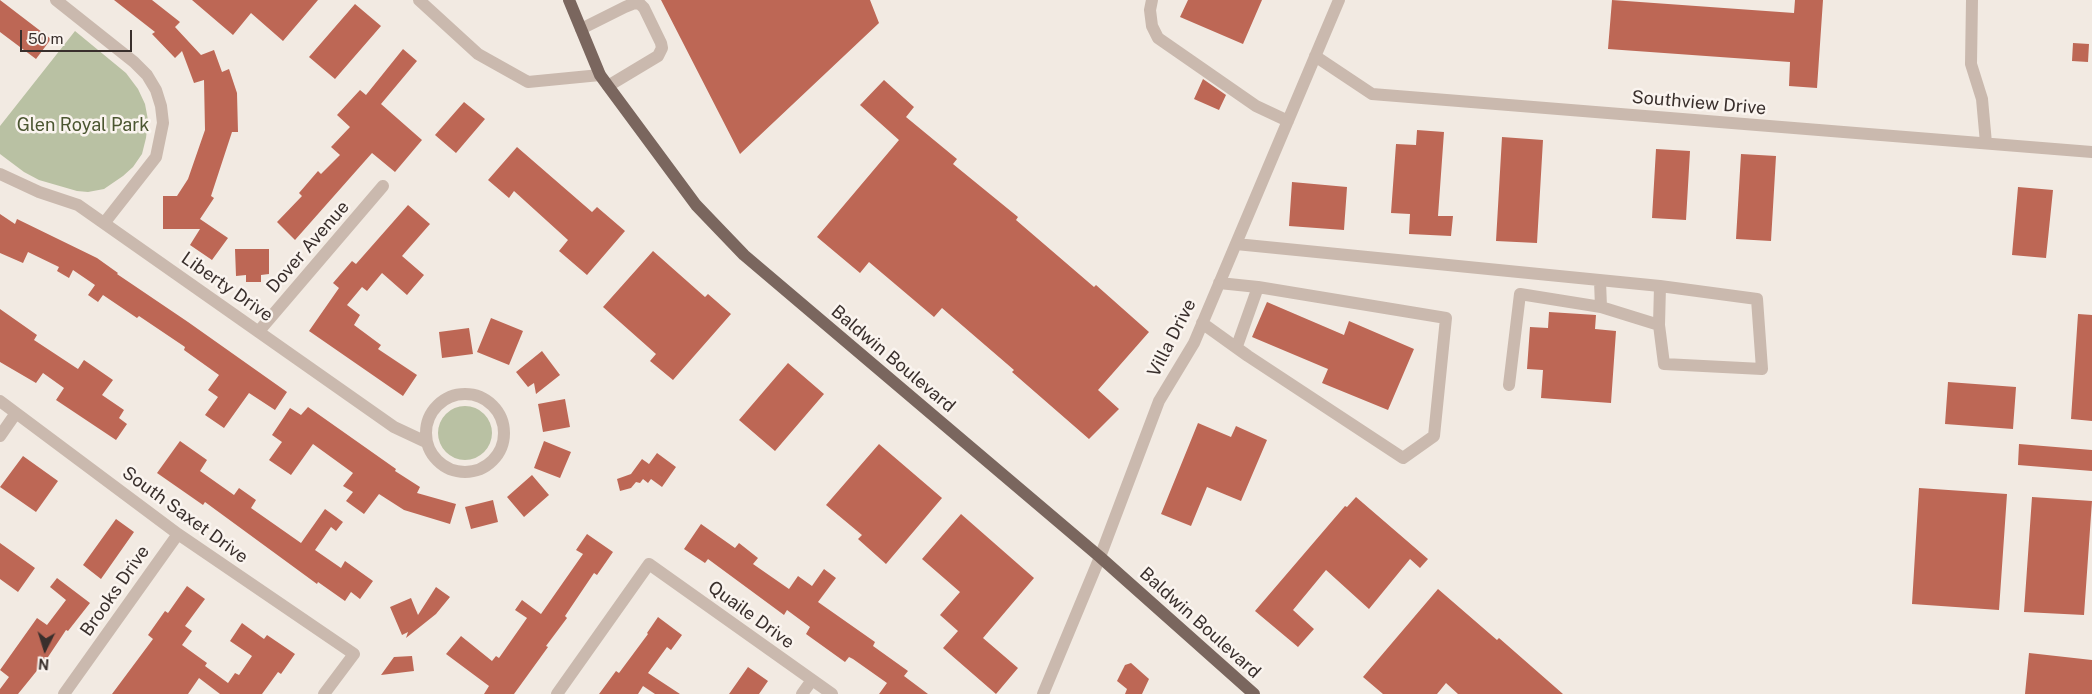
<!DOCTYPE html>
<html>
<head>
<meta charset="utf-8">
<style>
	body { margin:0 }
	#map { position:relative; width:2092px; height:694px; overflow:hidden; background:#f2eae2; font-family:"Public Sans",sans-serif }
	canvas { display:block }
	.north { position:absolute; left:20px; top:624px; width:50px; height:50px; -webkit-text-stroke:4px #faf4ef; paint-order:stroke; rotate:185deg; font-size:14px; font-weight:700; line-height:20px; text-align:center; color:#392f2c }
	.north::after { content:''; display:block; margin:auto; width:18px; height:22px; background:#392f2c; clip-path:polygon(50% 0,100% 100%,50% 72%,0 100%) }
	.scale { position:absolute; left:20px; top:30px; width:112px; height:22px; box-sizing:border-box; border:2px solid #392f2c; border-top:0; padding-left:6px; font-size:15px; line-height:18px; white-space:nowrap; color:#392f2c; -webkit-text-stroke:4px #faf4ef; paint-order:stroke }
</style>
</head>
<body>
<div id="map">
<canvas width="2092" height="694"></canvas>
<div class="north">N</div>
<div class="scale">50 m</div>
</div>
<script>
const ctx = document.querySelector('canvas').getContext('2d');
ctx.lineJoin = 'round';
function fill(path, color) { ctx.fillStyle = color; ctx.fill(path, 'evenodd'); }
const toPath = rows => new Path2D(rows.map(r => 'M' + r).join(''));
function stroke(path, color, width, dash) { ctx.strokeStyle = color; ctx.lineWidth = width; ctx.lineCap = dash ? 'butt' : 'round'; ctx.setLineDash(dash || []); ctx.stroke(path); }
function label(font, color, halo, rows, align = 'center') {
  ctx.font = font + ' "Public Sans",sans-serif'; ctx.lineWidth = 5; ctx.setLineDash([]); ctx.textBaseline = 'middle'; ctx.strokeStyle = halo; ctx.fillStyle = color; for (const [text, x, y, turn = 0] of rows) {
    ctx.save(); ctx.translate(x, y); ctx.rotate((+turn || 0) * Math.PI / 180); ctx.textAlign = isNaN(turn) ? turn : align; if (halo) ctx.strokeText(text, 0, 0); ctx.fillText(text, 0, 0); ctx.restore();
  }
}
fill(toPath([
	[75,31,126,73,138,89,145,104,148,120,146,138,142,154,133,167,123,176,104,189,88,192,77,191,39,180,24,172,0,154,0,126],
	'438 433a27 27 0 1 1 54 0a27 27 0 1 1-54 0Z'
]), '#b9c1a3');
fill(toPath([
	[0,0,51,39,36,59,0,32],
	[114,0,152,0,180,22,175,27,201,55,214,50,222,72,229,69,237,93,238,132,232,132,211,196,214,198,200,219,228,238,212,260,190,245,200,229,163,229,163,196,177,196,188,179,205,130,204,80,194,83,182,51,175,58,152,34,155,32],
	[192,0,318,0,283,41,251,13,233,35],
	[661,0,870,0,879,23,740,154],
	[1188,0,1262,0,1243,44,1180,17],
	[1612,0,1794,13,1795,0,1823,0,1817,88,1789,86,1790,62,1608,49],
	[355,4,381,26,335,79,309,57],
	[2073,43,2089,44,2088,62,2072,61],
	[403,49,417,61,381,104,422,140,395,172,372,153,295,240,277,222,302,196,299,193,318,171,321,174,340,155,331,147,350,127,337,115,360,90,366,95],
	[1203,79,1226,95,1219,110,1194,99],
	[884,80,914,107,906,117,957,159,953,164,1018,217,1016,220,1094,287,1096,285,1149,332,1098,390,1119,409,1089,439,1012,372,1014,370,942,308,934,317,869,262,860,273,817,237,899,140,860,105],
	[464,102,485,119,456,153,435,135],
	[1417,130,1444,132,1438,216,1453,216,1451,236,1409,234,1410,214,1391,213,1396,144,1416,145],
	[1502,137,1543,140,1537,243,1496,241],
	[517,147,592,212,597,207,625,231,587,275,559,251,568,240,514,191,509,198,488,180],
	[1656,149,1690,151,1686,220,1652,218],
	[1741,154,1776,156,1771,241,1736,239],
	[1292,182,1347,187,1344,230,1289,226],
	[2018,187,2053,190,2046,258,2012,255],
	[408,205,430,224,402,256,424,275,407,295,382,273,367,291,362,287,347,305,360,315,354,325,381,345,378,349,417,375,403,396,309,331,339,288,333,283,352,261,356,264],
	[0,214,15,224,17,219,97,258,118,273,117,274,188,322,287,392,275,410,249,393,224,428,205,415,218,397,208,390,219,375,184,350,185,347,139,316,137,318,103,295,98,302,88,295,95,285,73,270,69,278,57,271,59,267,28,252,23,263,0,253],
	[235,249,269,249,269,274,261,275,261,282,246,282,246,275,236,276],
	[653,251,705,297,708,294,731,314,673,380,650,361,656,354,603,307],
	[1267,302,1344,335,1349,321,1414,349,1388,410,1322,383,1328,369,1252,337],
	[0,309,37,335,34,340,78,369,84,360,113,380,102,395,124,410,119,418,127,424,116,440,56,400,64,388,43,373,36,383,0,362],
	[1549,312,1596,315,1595,329,1616,331,1611,403,1541,398,1543,370,1527,369,1530,327,1548,328],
	[2078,314,2092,315,2092,421,2071,419],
	[491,318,523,331,509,365,477,352],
	[469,328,473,354,442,358,439,332],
	[542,351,560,375,536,394,534,383,528,387,516,372],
	[788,363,824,394,775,451,739,420],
	[1948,382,2016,387,2013,429,1945,424],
	[565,399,570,427,543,432,538,404],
	[308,407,396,469,395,471,420,487,417,493,456,504,450,524,404,510,379,494,364,514,346,501,353,492,343,486,353,473,313,444,291,475,269,460,282,442,272,435,290,408,301,415],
	[1198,423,1231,437,1236,426,1267,440,1241,501,1207,487,1191,526,1161,514],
	[180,441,207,460,200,471,234,495,239,488,256,500,251,508,301,543,325,509,343,522,336,531,331,527,315,550,341,568,345,561,373,581,360,599,351,592,345,601,318,582,317,584,205,502,203,505,157,473],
	[544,441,571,452,560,478,534,468],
	[879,444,942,498,886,564,858,539,862,535,826,505],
	[2019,444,2092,450,2092,471,2018,465],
	[657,453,676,467,662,487,651,479,648,483,643,479,640,483,636,482,631,488,620,491,617,479,631,474,642,459,649,464],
	[23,456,58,481,36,512,0,487],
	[532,475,549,495,524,517,507,497],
	[1919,488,2007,494,1999,610,1912,604],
	[1356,497,1428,559,1420,568,1410,559,1369,609,1326,570,1293,610,1314,629,1298,647,1255,611,1345,506,1347,507],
	[2032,497,2092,501,2084,615,2024,612],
	[493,500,498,522,471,529,465,507],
	[961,514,1034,578,983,638,1018,668,996,694,943,648,958,631,940,615,960,592,922,559],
	[116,519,134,532,101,579,83,565],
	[701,524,735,548,739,543,758,558,753,564,789,589,798,576,812,586,824,569,836,578,818,602,875,642,873,646,908,671,904,676,928,694,879,694,887,683,853,659,849,657,845,662,806,634,810,627,787,610,784,615,708,559,705,563,684,549],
	[587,534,613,552,597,575,594,573,565,616,567,618,546,646,548,647,514,694,484,694,489,686,446,654,461,636,492,661,496,656,499,658,527,618,515,610,522,600,541,614,583,554,576,550],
	[0,543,35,568,18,592,0,579],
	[57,578,90,603,68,631,66,630,48,657,18,694,0,694,0,689,9,677,0,670,37,618,47,625,66,600,50,587],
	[187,586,205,599,185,626,192,631,182,645,207,663,205,666,228,683,235,673,239,675,252,656,230,641,242,623,264,639,267,635,295,654,281,674,278,672,262,694,220,694,199,678,188,694,112,694,153,639,148,635,165,611,168,613],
	[436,587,450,597,436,614,406,638,408,632,402,635,390,607,411,598,418,615],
	[1438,589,1497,640,1499,638,1563,694,1458,694,1446,683,1437,694,1383,694,1363,677],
	[658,617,682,635,671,650,667,647,648,673,680,694,655,694,643,686,638,694,599,694,616,671,619,673,648,634,647,633],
	[2029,653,2092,660,2092,694,2025,694],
	[412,656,414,671,381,675,394,657],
	[1131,663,1149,679,1142,694,1125,694,1127,689,1117,681,1125,665],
	[748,667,768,681,759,694,729,694]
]), '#bd6755');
stroke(toPath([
	[56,0,134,62,147,75,156,90,161,106,163,123,156,157,105,222],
	[419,0,478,54,528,82,600,75],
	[1152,0,1150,10,1152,26,1158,38,1256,106,1288,121],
	[1972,0,1971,64,1982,99,1986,143],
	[581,29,625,7,635,3,640,4,644,8,661,43,662,48,658,56,608,86],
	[1315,56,1372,94,2092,152],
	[0,174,39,192,78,205,394,427,426,442],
	[1236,244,1660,286,1757,299,1762,369,1664,364,1659,325,1660,286],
	[1600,281,1601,307],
	[1202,323,1248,356,1403,458,1434,436,1446,318,1258,287,1219,283],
	[259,331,383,186],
	[1237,346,1258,287],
	[1509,385,1520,294,1601,307,1659,325],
	'426 433a39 39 0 1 1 78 0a39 39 0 1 1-78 0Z',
	[0,401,178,534,354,654,324,694],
	[0,436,16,413],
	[64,694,178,534],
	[557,694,649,564,832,694],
	[802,694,812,680],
	[1043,694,1100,557,1159,401,1194,343,1339,0]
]), '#cab9ae', 12);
stroke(toPath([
	[569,0,600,75,608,86,696,205,744,255,1100,557,1254,694]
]), '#7a665e', 12);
label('18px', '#392f2c', '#faf4ef', [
	["Southview Drive",1699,103,5],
	["Dover Avenue",308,247,-49],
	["Liberty Drive",227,287,35],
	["Villa Drive",1172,338,-63],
	["Baldwin Boulevard",893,359,40],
	["South Saxet Drive",185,515,36],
	["Brooks Drive",115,591,-55],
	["Quaile Drive",751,615,36],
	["Baldwin Boulevard",1200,623,42]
]);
label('18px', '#4b5631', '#faf4ef', [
	["Glen Royal Park",83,125]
]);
</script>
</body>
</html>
